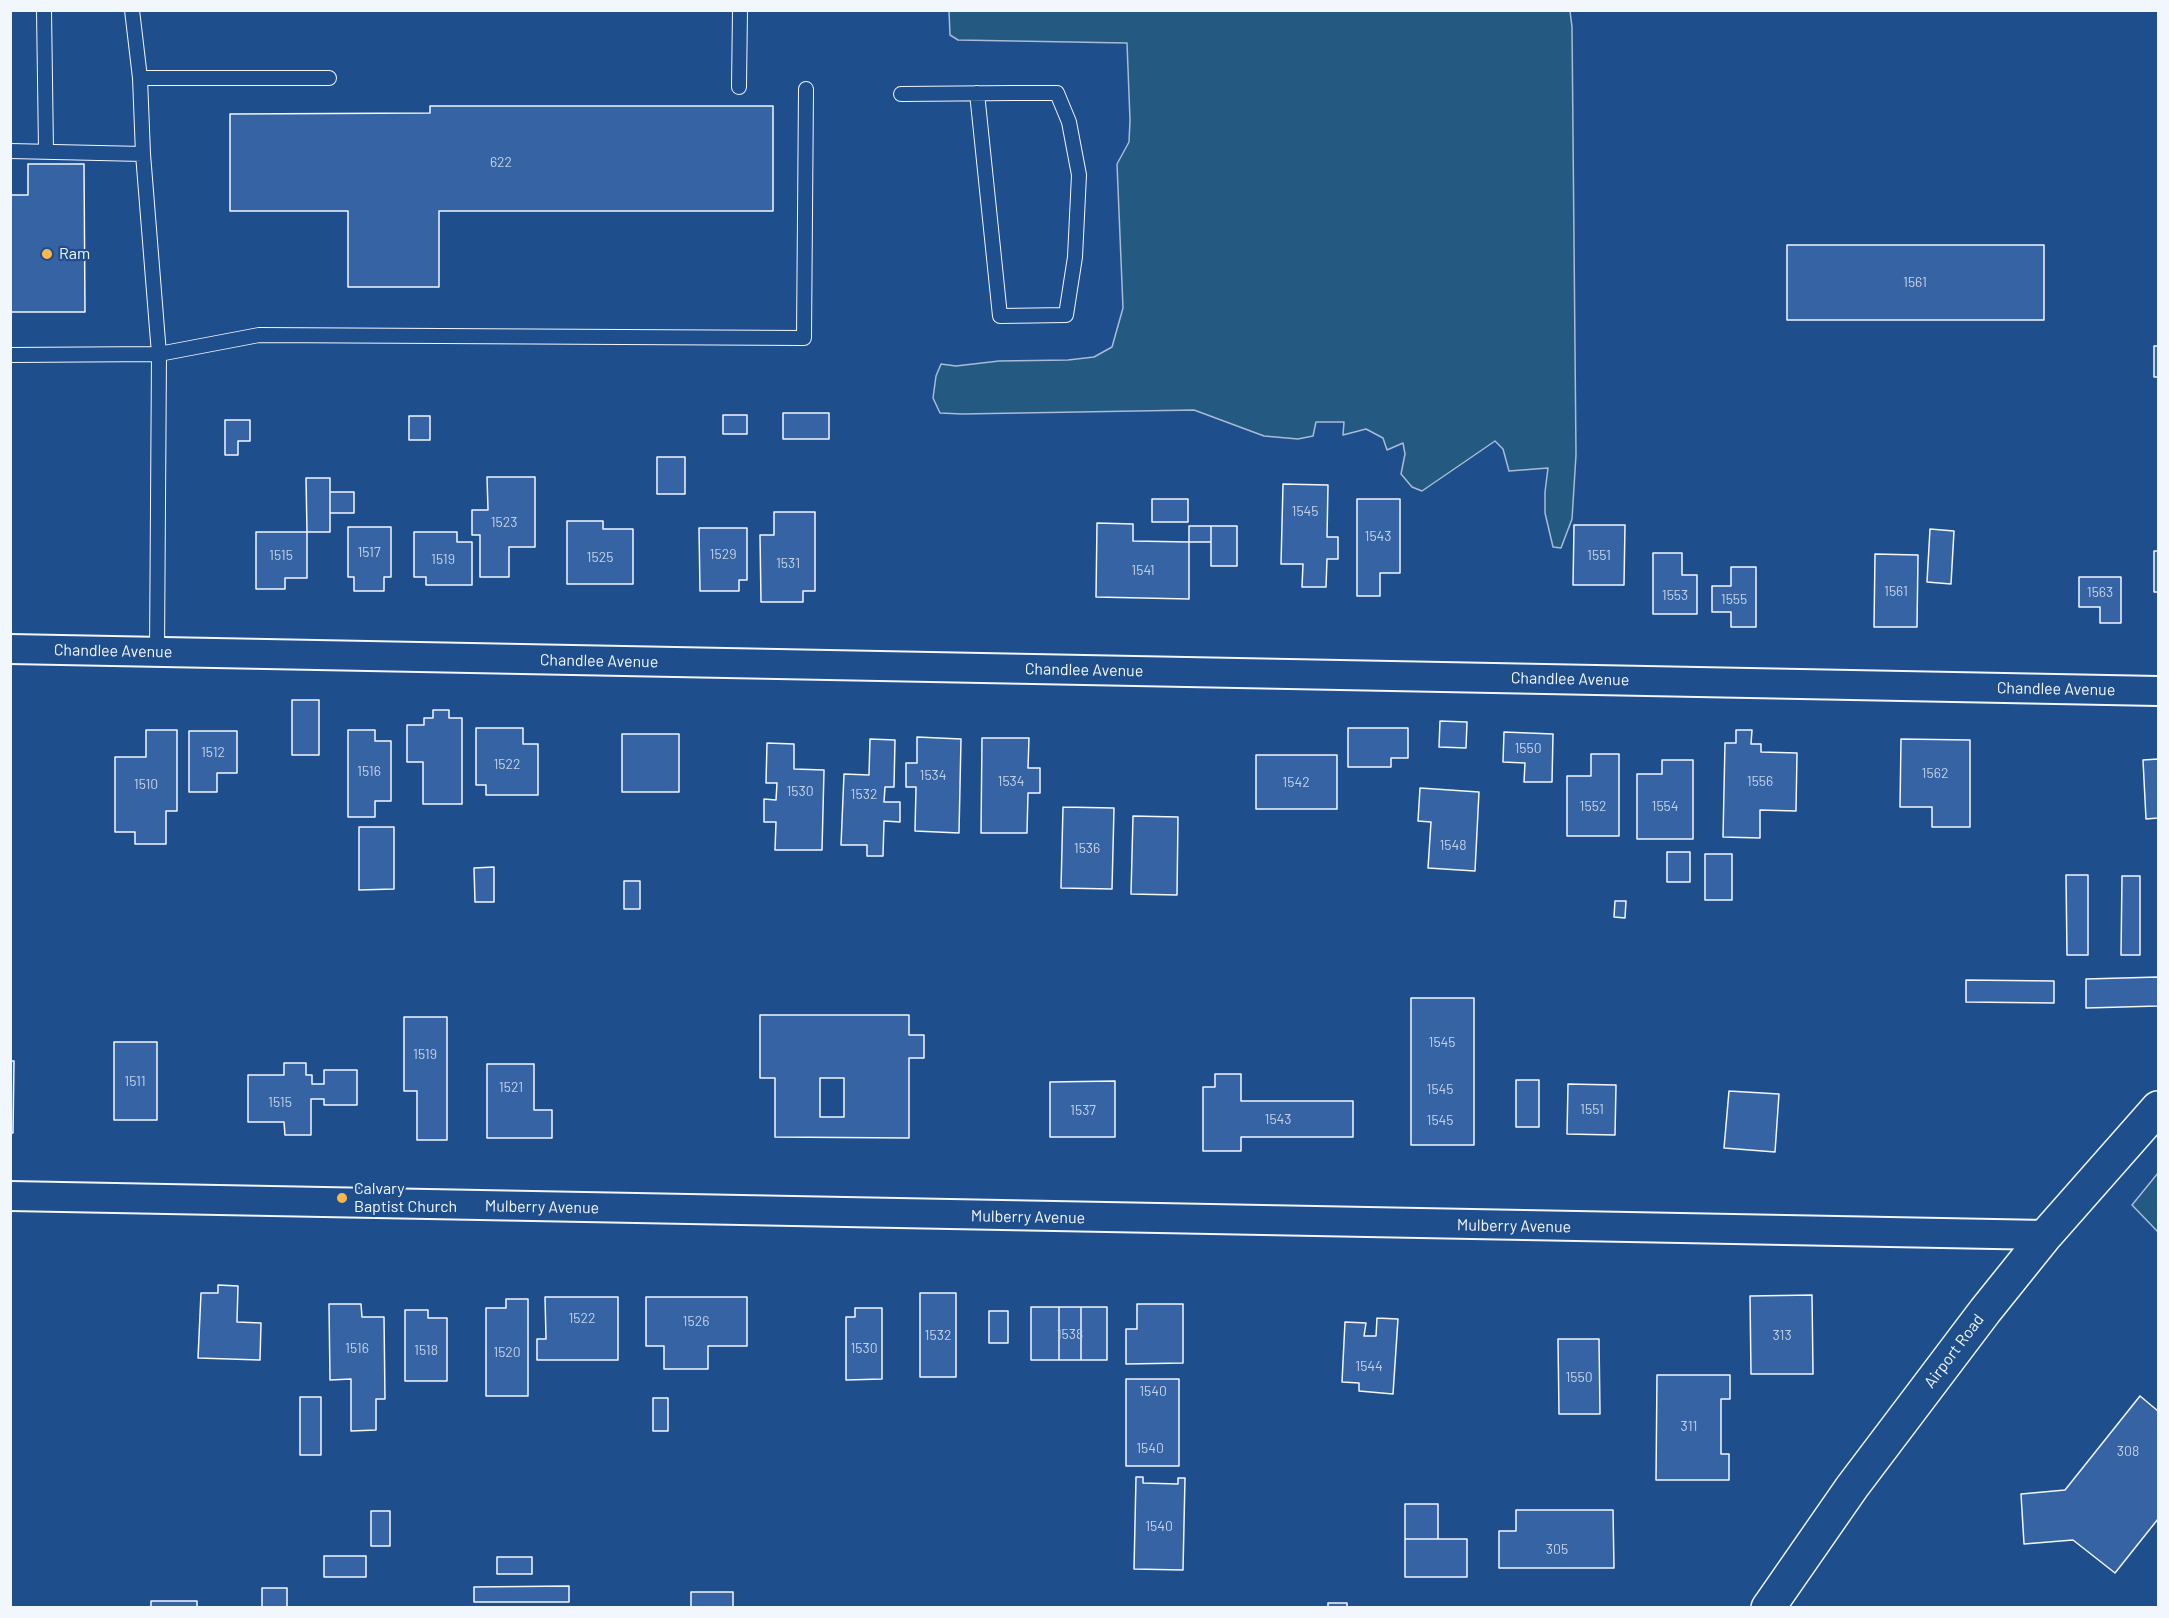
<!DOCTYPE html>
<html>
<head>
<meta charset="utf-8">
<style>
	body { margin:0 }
	#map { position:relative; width:2169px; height:1618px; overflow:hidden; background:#1f4e8c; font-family:Barlow,sans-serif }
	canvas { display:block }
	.frame { position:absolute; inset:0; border:12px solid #f2f6ff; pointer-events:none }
</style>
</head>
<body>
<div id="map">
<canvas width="2169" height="1618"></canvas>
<div class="frame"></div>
</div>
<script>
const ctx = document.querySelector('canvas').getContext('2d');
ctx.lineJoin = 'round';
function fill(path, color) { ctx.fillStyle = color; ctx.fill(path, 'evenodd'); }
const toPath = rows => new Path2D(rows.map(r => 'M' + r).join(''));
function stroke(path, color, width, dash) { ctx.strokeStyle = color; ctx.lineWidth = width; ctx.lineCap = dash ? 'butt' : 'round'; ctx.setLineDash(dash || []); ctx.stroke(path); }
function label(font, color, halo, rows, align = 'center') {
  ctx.font = font + ' Barlow,sans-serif'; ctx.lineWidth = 4.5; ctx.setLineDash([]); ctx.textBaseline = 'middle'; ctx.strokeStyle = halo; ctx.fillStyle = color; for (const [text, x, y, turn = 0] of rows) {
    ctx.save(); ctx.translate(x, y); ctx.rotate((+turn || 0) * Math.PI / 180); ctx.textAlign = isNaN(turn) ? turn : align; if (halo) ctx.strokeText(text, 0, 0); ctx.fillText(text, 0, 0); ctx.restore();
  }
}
const green = toPath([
	[949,11,1570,11,1572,27,1576,455,1572,519,1561,548,1553,547,1545,513,1545,492,1548,468,1509,471,1503,449,1495,441,1422,491,1412,487,1401,474,1405,454,1403,443,1387,450,1383,438,1366,429,1343,435,1344,422,1316,422,1313,436,1298,439,1264,436,1194,410,962,414,940,413,933,398,936,376,941,364,956,366,999,361,1068,360,1094,357,1112,347,1123,308,1117,164,1129,142,1130,120,1127,43,958,40,950,35,949,11],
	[2158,1173,2158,1232,2132,1205,2158,1173]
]);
fill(green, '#245a82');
stroke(green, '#a8bbd7', 1.5);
const building = toPath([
	[430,106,773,106,773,211,439,211,439,287,348,287,348,211,230,211,230,114,430,113,430,106],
	[28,164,84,164,85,312,10,312,10,195,28,195,28,164],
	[1787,245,2044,245,2044,320,1787,320,1787,245],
	[2154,346,2158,346,2158,377,2154,377,2154,346],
	[783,413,829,413,829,439,783,439,783,413],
	[723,415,747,415,747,434,723,434,723,415],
	[409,416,430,416,430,440,409,440,409,416],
	[225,420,250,420,250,441,238,441,238,455,225,455,225,420],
	[657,457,685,457,685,494,657,494,657,457],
	[487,477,535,477,535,547,509,547,509,577,480,577,480,535,472,535,472,510,488,510,487,477],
	[306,478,330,478,330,532,307,532,306,478],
	[1283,484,1328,485,1327,537,1338,537,1338,559,1327,559,1326,587,1302,587,1303,564,1281,564,1283,484],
	[330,492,354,492,354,513,330,513,330,492],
	[1152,499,1188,499,1188,522,1152,522,1152,499],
	[1357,499,1400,499,1400,573,1380,573,1380,596,1357,596,1357,499],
	[774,512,815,512,815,591,803,591,803,602,761,602,760,535,774,535,774,512],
	[567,521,603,521,603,529,633,529,633,584,567,584,567,521],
	[1097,523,1133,524,1133,541,1189,542,1189,599,1096,597,1097,523],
	[1574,525,1625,525,1624,585,1573,585,1574,525],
	[1189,526,1211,526,1211,542,1189,542,1189,526],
	[1211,526,1237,526,1237,566,1211,566,1211,526],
	[348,527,391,527,391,577,384,577,384,591,354,591,354,577,348,577,348,527],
	[699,528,747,528,747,580,739,580,739,591,700,591,699,528],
	[1930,529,1954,531,1951,584,1927,582,1930,529],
	[256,532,307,532,307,578,285,578,285,589,256,589,256,532],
	[414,532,457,532,457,542,472,542,472,585,426,585,426,577,414,577,414,532],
	[2154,551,2158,551,2158,592,2154,592,2154,551],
	[1653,553,1682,553,1682,575,1697,575,1697,614,1653,614,1653,553],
	[1875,554,1918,555,1917,627,1874,627,1875,554],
	[1731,567,1756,567,1756,627,1731,627,1731,612,1712,612,1712,586,1731,586,1731,567],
	[2079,577,2121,577,2121,623,2100,623,2100,607,2079,607,2079,577],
	[292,700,319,700,319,755,292,755,292,700],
	[433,710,449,710,449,718,462,718,462,804,423,804,423,762,407,762,407,725,424,725,424,718,433,718,433,710],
	[1440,721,1467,722,1466,748,1439,747,1440,721],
	[476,728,523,728,523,744,538,744,538,795,486,795,486,785,476,785,476,728],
	[1348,728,1408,728,1408,758,1391,758,1391,767,1348,767,1348,728],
	[146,730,177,730,177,811,166,811,166,844,135,844,135,832,115,832,115,757,146,757,146,730],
	[348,730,375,730,375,741,391,741,391,801,375,801,375,817,348,817,348,730],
	[1736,730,1752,730,1751,744,1761,744,1761,752,1797,753,1796,811,1760,810,1760,838,1723,837,1725,743,1736,743,1736,730],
	[189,731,237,731,237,773,217,773,217,792,189,792,189,731],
	[1504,732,1553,734,1552,782,1524,782,1525,763,1503,762,1504,732],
	[622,734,679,734,679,792,622,792,622,734],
	[917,737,961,739,959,833,915,831,916,787,906,787,906,763,917,763,917,737],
	[982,738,1029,738,1028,768,1040,768,1040,793,1028,793,1027,833,981,833,982,738],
	[870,739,895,740,894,787,885,787,884,802,900,802,900,822,884,821,883,856,867,856,867,845,841,845,844,774,869,775,870,739],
	[1901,739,1970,740,1970,827,1932,827,1932,807,1900,807,1901,739],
	[767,743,794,744,794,769,824,770,822,850,775,850,776,822,764,822,764,799,776,800,777,783,766,783,767,743],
	[1591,754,1619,754,1619,836,1567,836,1567,776,1591,776,1591,754],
	[1256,755,1337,755,1337,809,1256,809,1256,755],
	[2158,759,2158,818,2146,819,2143,760,2158,759],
	[1662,760,1693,760,1693,839,1637,839,1637,774,1662,774,1662,760],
	[1420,788,1479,792,1475,871,1428,868,1431,822,1418,821,1420,788],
	[1063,807,1114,808,1112,889,1061,888,1063,807],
	[1133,816,1178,817,1177,895,1131,894,1133,816],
	[359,827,394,827,394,889,359,890,359,827],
	[1667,852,1690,852,1690,882,1667,882,1667,852],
	[1705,854,1732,854,1732,900,1705,900,1705,854],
	[494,867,494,902,475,902,474,868,494,867],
	[2066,875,2088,875,2088,955,2067,955,2066,875],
	[2122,876,2140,876,2140,955,2121,955,2122,876],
	[624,881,640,881,640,909,624,909,624,881],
	[1615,901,1626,901,1625,918,1614,917,1615,901],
	[2158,977,2158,1006,2086,1008,2086,979,2158,977],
	[1966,980,2054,981,2054,1003,1966,1002,1966,980],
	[1411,998,1474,998,1474,1145,1411,1145,1411,998],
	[760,1015,909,1015,909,1035,924,1035,924,1058,909,1058,909,1138,775,1137,775,1078,760,1078,760,1015],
	[820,1078,844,1078,844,1117,820,1117,820,1078],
	[404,1017,447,1017,447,1140,417,1140,417,1091,404,1091,404,1017],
	[114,1042,157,1042,157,1120,114,1120,114,1042],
	[10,1061,14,1061,13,1133,10,1133,10,1061],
	[284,1063,306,1063,306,1075,312,1075,312,1084,324,1084,324,1070,357,1070,357,1105,324,1105,324,1099,311,1099,311,1135,285,1135,284,1122,248,1122,248,1075,284,1075,284,1063],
	[487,1064,534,1064,534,1110,552,1110,552,1138,487,1138,487,1064],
	[1215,1074,1241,1074,1241,1101,1353,1101,1353,1137,1241,1137,1241,1151,1203,1151,1203,1087,1215,1087,1215,1074],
	[1516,1080,1539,1080,1539,1127,1516,1127,1516,1080],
	[1115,1081,1115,1137,1050,1137,1050,1082,1115,1081],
	[1568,1084,1616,1085,1615,1135,1567,1134,1568,1084],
	[1729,1091,1779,1094,1775,1152,1724,1148,1729,1091],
	[218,1285,238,1286,237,1322,261,1323,260,1360,198,1358,201,1293,218,1293,218,1285],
	[920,1293,956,1293,956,1377,920,1377,920,1293],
	[1812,1295,1813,1374,1751,1374,1750,1296,1812,1295],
	[545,1297,618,1297,618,1360,537,1360,537,1339,546,1339,545,1297],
	[646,1297,747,1297,747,1346,708,1346,708,1369,664,1369,664,1346,646,1346,646,1297],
	[506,1299,528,1299,528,1396,486,1396,486,1308,506,1308,506,1299],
	[329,1304,361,1304,362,1317,384,1317,385,1399,376,1399,376,1430,351,1431,351,1379,330,1380,329,1304],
	[1137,1304,1183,1304,1183,1363,1126,1364,1126,1329,1137,1329,1137,1304],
	[1031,1307,1059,1307,1059,1360,1031,1360,1031,1307],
	[1059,1307,1081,1307,1081,1360,1059,1360,1059,1307],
	[1081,1307,1107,1307,1107,1360,1081,1360,1081,1307],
	[855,1308,882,1308,882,1379,846,1380,846,1317,855,1317,855,1308],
	[405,1310,428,1310,428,1318,447,1318,447,1381,405,1381,405,1310],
	[989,1311,1008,1311,1008,1343,989,1343,989,1311],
	[1377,1318,1398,1319,1393,1394,1359,1391,1359,1383,1342,1382,1345,1322,1366,1323,1364,1336,1376,1336,1377,1318],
	[1558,1339,1599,1339,1600,1414,1559,1414,1558,1339],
	[1657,1375,1730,1375,1730,1399,1721,1399,1721,1454,1729,1454,1729,1480,1656,1480,1657,1375],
	[1126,1379,1179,1379,1179,1466,1126,1466,1126,1379],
	[2140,1396,2158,1411,2158,1519,2115,1573,2073,1540,2024,1544,2021,1494,2065,1490,2140,1396],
	[300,1397,321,1397,321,1455,300,1455,300,1397],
	[653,1398,668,1398,668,1431,653,1431,653,1398],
	[1136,1477,1143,1477,1143,1483,1178,1484,1178,1478,1185,1478,1183,1570,1134,1569,1136,1477],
	[1405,1504,1438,1504,1438,1539,1405,1539,1405,1504],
	[1516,1510,1613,1510,1614,1568,1499,1568,1499,1531,1516,1531,1516,1510],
	[371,1511,390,1511,390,1546,371,1546,371,1511],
	[1405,1539,1467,1539,1467,1577,1405,1577,1405,1539],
	[324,1556,366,1556,366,1577,324,1577,324,1556],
	[497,1557,532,1557,532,1574,497,1574,497,1557],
	[569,1586,569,1602,474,1602,474,1587,569,1586],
	[262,1588,287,1588,287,1608,262,1608,262,1588],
	[691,1592,733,1592,733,1608,691,1608,691,1592],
	[151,1601,197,1601,197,1608,151,1608,151,1601],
	[1328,1603,1347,1603,1347,1608,1328,1608,1328,1603]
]);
fill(building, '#3563a3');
stroke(building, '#f2f6ff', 1.5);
const lane = toPath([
	[44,10,46,151],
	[132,10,140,78],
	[739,87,740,10],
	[901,94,1013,93,1057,93,1069,122,1079,175,1075,257,1066,315,1000,316,977,93],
	[10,151,143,154],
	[10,355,159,354,259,335,804,338,806,89],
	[157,652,159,354,143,154,140,78,329,78]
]);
const street = toPath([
	[10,649,2158,691],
	[10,1196,2046,1235]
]);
const secondary = toPath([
	[1768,1608,1852,1487,1985,1311,2046,1235,2158,1108]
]);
stroke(lane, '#f2f6ff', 16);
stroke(street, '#f2f6ff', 32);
stroke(secondary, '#f2f6ff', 36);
stroke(lane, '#1f4e8c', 14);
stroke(street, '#1f4e8c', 28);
stroke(secondary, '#1f4e8c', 33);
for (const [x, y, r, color] of [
	[47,254,6,"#ffb74d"],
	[342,1198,6,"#ffb74d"]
]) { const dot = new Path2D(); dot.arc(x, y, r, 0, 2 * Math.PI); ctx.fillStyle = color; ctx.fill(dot); stroke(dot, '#1f4e8c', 2); }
label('14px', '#c3d1e8', null, [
	["622",501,162],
	["1561",1915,282],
	["1545",1305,511],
	["1523",504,522],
	["1543",1378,536],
	["1517",369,552],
	["1529",723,554],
	["1515",281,555],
	["1551",1599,555],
	["1525",600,557],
	["1519",443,559],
	["1531",788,563],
	["1541",1143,570],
	["1561",1896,591],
	["1563",2100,592],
	["1553",1675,595],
	["1555",1734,599],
	["1550",1528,748],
	["1512",213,752],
	["1522",507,764],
	["1516",369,771],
	["1562",1935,773],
	["1534",933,775],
	["1534",1011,781],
	["1556",1760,781],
	["1542",1296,782],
	["1510",146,784],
	["1530",800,791],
	["1532",864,794],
	["1552",1593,806],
	["1554",1665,806],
	["1548",1453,845],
	["1536",1087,848],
	["1545",1442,1042],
	["1519",425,1054],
	["1511",135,1081],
	["1521",511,1087],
	["1545",1440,1089],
	["1515",280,1102],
	["1551",1592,1109],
	["1537",1083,1110],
	["1543",1278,1119],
	["1545",1440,1120],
	["1522",582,1318],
	["1526",696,1321],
	["1538",1070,1334],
	["1532",938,1335],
	["313",1782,1335],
	["1516",357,1348],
	["1530",864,1348],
	["1518",426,1350],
	["1520",507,1352],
	["1544",1369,1366],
	["1550",1579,1377],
	["1540",1153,1391],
	["311",1689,1426],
	["1540",1150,1448],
	["308",2128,1451],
	["1540",1159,1526],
	["305",1557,1549]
]);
label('16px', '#f2f6ff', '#1f4e8c', [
	["Ram",59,254],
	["Calvary",354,1189],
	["Baptist Church",354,1207]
], 'left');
label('16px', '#f2f6ff', '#1f4e8c', [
	["Chandlee Avenue",113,651,1],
	["Chandlee Avenue",599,661,1],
	["Chandlee Avenue",1084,670,1],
	["Chandlee Avenue",1570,679,1],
	["Chandlee Avenue",2056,689,1],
	["Mulberry Avenue",542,1207,1],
	["Mulberry Avenue",1028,1217,1],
	["Mulberry Avenue",1514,1226,1],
	["Airport Road",1954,1351,-53]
]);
</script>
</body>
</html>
